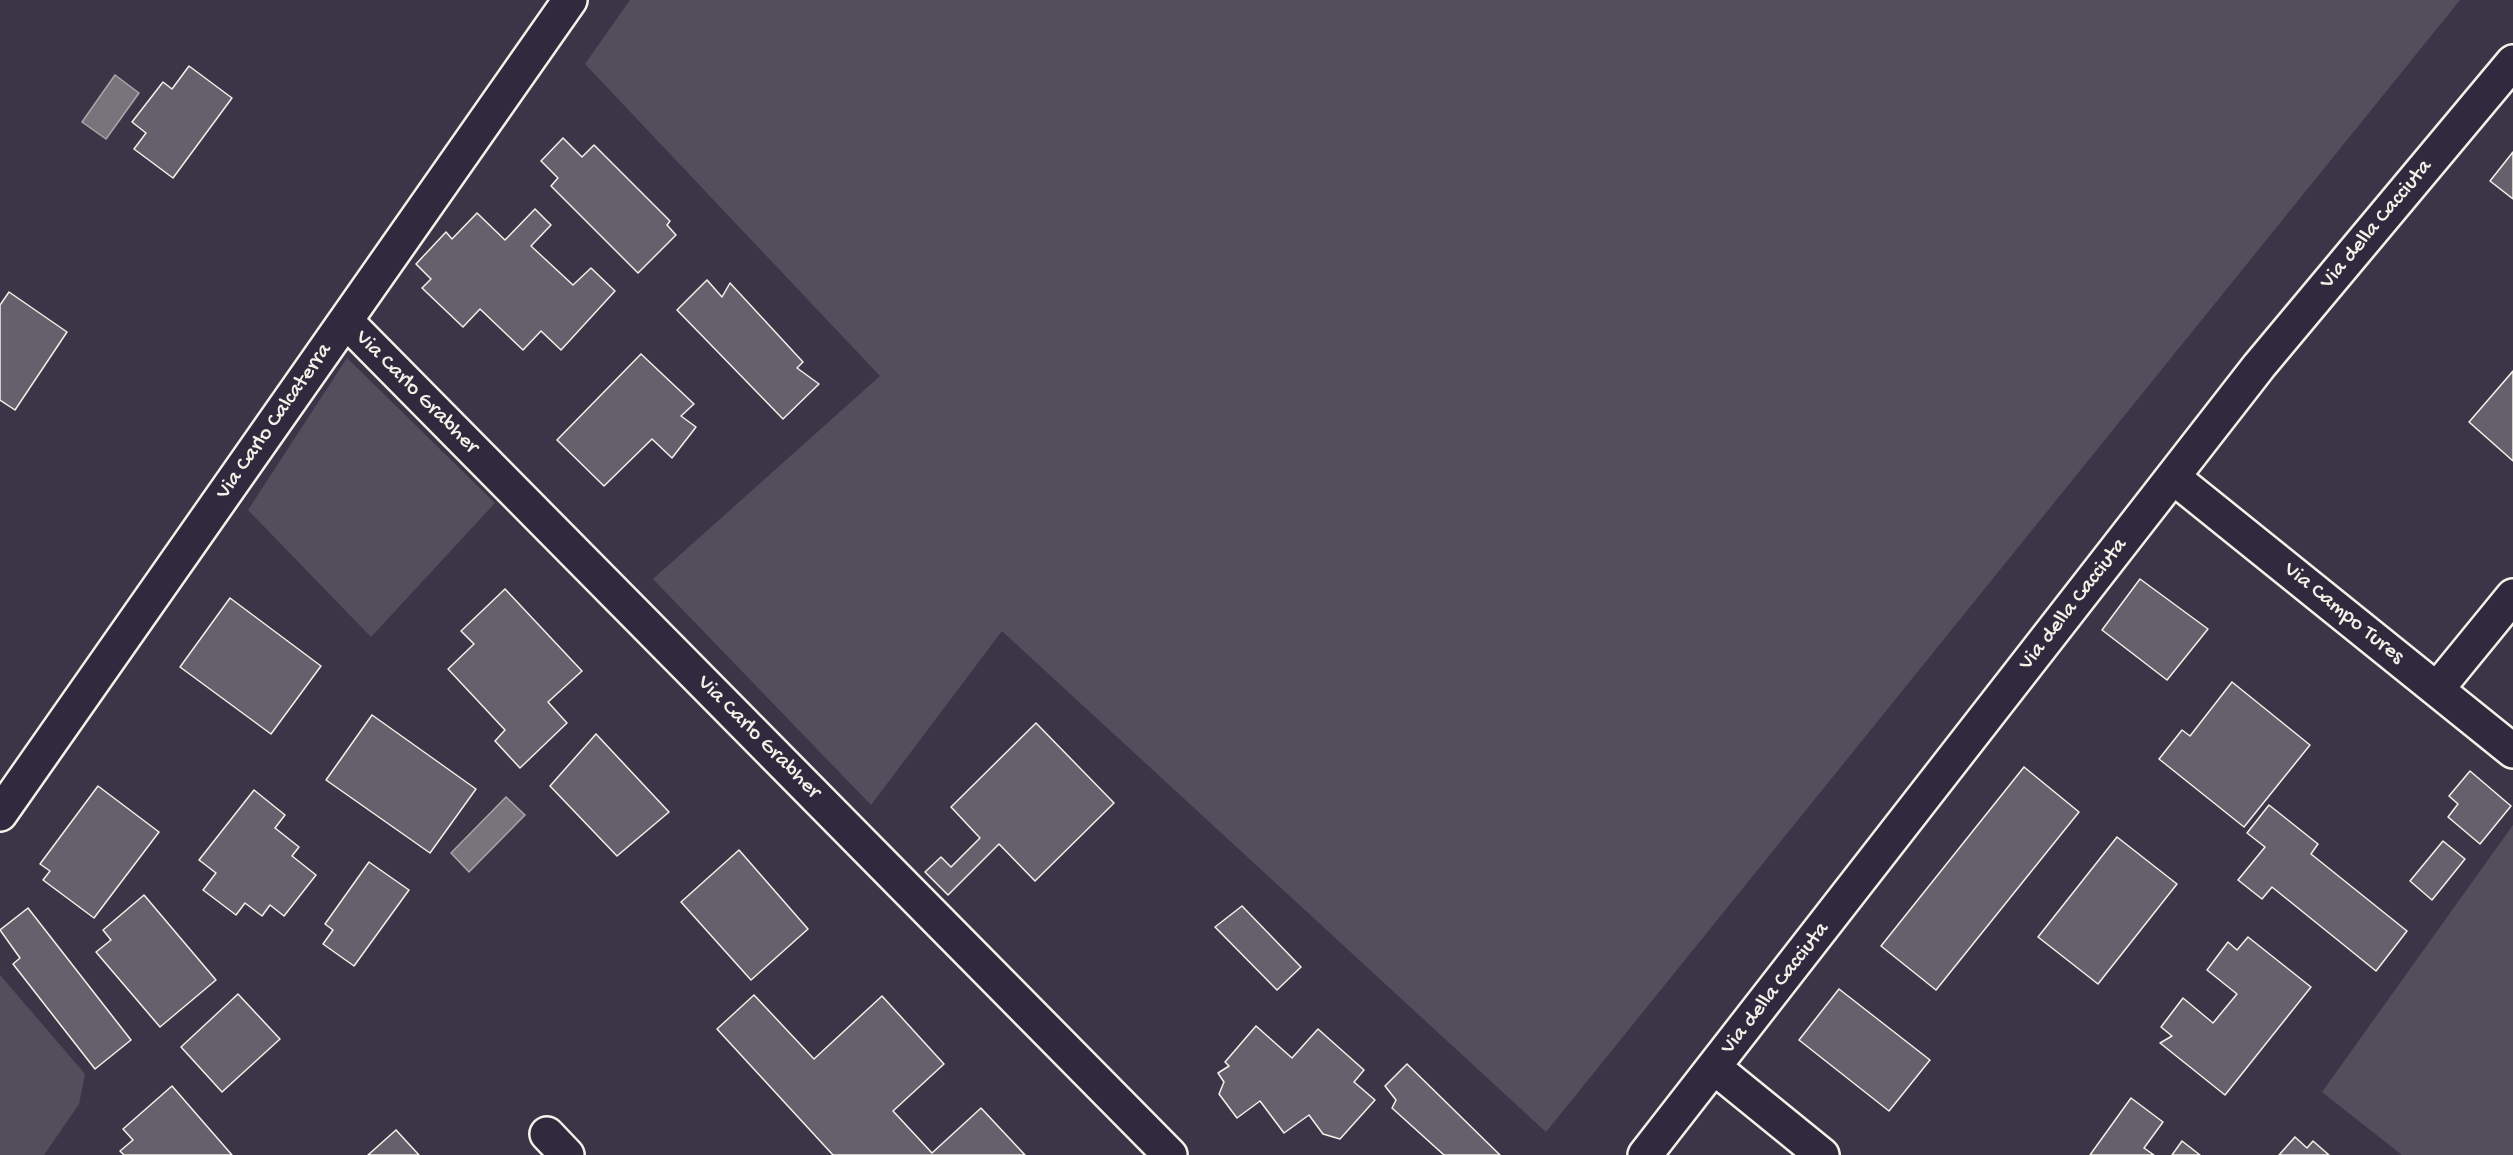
<!DOCTYPE html>
<html>
<head>
<meta charset="utf-8">
<style>
	body { margin:0 }
	canvas { display:block; background:#3b3647 }
</style>
</head>
<body>
<canvas width="2513" height="1155"></canvas>
<script>
const ctx = document.querySelector('canvas').getContext('2d');
ctx.lineJoin = 'round';
function fill(path, color) { ctx.fillStyle = color; ctx.fill(path, 'evenodd'); }
const toPath = rows => new Path2D(rows.map(r => 'M' + r).join(''));
function stroke(path, color, width, dash) { ctx.strokeStyle = color; ctx.lineWidth = width; ctx.lineCap = dash ? 'butt' : 'round'; ctx.setLineDash(dash || []); ctx.stroke(path); }
function label(font, color, halo, rows, align = 'center') {
  ctx.font = font + ' "Gochi Hand",sans-serif'; ctx.lineWidth = 6; ctx.setLineDash([]); ctx.textBaseline = 'middle'; ctx.strokeStyle = halo; ctx.fillStyle = color; for (const [text, x, y, turn = 0] of rows) {
    ctx.save(); ctx.translate(x, y); ctx.rotate((+turn || 0) * Math.PI / 180); ctx.textAlign = isNaN(turn) ? turn : align; if (halo) ctx.strokeText(text, 0, 0); ctx.fillText(text, 0, 0); ctx.restore();
  }
}
fill(toPath([
	[630,0,2460,0,1546,1132,1002,631,871,805,653,579,880,376,585,64],
	[347,358,495,503,371,637,248,510],
	[2513,825,2513,1155,2402,1155,2322,1092],
	[0,975,85,1074,79,1104,44,1155,0,1155]
]), '#534e5c');
const water = toPath([
	[115,75,139,93,106,139,82,122,115,75],
	[506,797,525,815,469,872,451,853,506,797]
]);
fill(water, '#78747b');
stroke(water, '#aaa6a7', 1.5);
const building = toPath([
	[189,66,232,98,173,178,134,149,146,133,132,122,163,82,172,89,189,66],
	[563,138,582,157,594,145,670,221,667,225,676,235,638,273,551,186,558,178,541,161,563,138],
	[2513,152,2513,199,2490,181,2513,152],
	[535,209,551,225,531,246,573,285,591,268,615,291,561,350,541,331,523,350,480,309,463,327,422,288,431,279,416,264,446,232,452,239,477,213,505,240,535,209],
	[707,280,722,297,730,283,803,362,797,368,819,384,783,419,677,310,707,280],
	[9,292,67,332,15,410,0,400,0,305,9,292],
	[641,354,694,404,681,416,696,427,672,458,652,439,604,486,557,440,641,354],
	[2513,371,2513,461,2469,422,2513,371],
	[2140,579,2208,629,2167,680,2102,630,2140,579],
	[505,589,582,671,548,702,567,723,520,768,495,741,505,730,448,669,474,644,461,631,505,589],
	[230,598,321,666,271,734,180,667,230,598],
	[2232,682,2310,745,2244,827,2159,759,2182,730,2190,736,2232,682],
	[372,715,476,789,430,853,326,780,372,715],
	[1036,723,1114,803,1035,881,999,844,948,895,925,872,941,857,951,867,980,838,951,807,1036,723],
	[596,734,669,812,617,856,550,786,596,734],
	[2024,767,2079,812,1936,990,1881,946,2024,767],
	[2470,771,2511,806,2480,844,2448,817,2458,804,2449,796,2470,771],
	[98,786,159,832,94,918,43,880,50,871,40,864,98,786],
	[254,790,285,815,275,828,299,847,292,856,316,875,284,916,270,905,262,916,245,903,236,915,203,890,216,873,199,860,254,790],
	[2269,805,2318,844,2311,854,2407,931,2376,971,2272,887,2262,899,2238,880,2265,847,2247,833,2269,805],
	[2117,837,2177,884,2098,984,2038,937,2117,837],
	[2443,841,2465,859,2432,900,2410,881,2443,841],
	[739,850,808,929,751,980,681,902,739,850],
	[369,862,409,890,354,966,323,944,333,930,325,924,369,862],
	[144,895,216,980,160,1027,96,952,111,940,103,930,144,895],
	[1242,906,1301,967,1277,990,1215,927,1242,906],
	[28,908,131,1040,95,1069,13,964,20,958,0,930,28,908],
	[2248,937,2311,987,2225,1095,2160,1043,2172,1036,2161,1027,2183,998,2213,1023,2237,994,2207,970,2228,942,2237,950,2248,937],
	[1839,989,1930,1060,1889,1111,1799,1040,1839,989],
	[238,994,280,1039,222,1092,181,1047,238,994],
	[754,995,814,1059,882,996,944,1064,893,1111,932,1153,981,1108,1025,1155,833,1155,717,1029,754,995],
	[1256,1026,1292,1058,1318,1029,1364,1070,1354,1082,1375,1100,1340,1139,1323,1134,1309,1115,1284,1133,1260,1101,1237,1118,1219,1094,1224,1082,1218,1073,1229,1066,1225,1062,1256,1026],
	[1407,1064,1500,1155,1444,1155,1392,1108,1396,1100,1385,1086,1407,1064],
	[172,1086,232,1155,124,1155,120,1151,133,1140,123,1129,172,1086],
	[2131,1098,2163,1122,2144,1148,2154,1155,2090,1155,2131,1098],
	[396,1130,419,1155,368,1155,396,1130],
	[2295,1137,2307,1148,2313,1141,2329,1155,2279,1155,2295,1137],
	[2182,1141,2200,1155,2172,1155,2182,1141]
]);
fill(building, '#65616c');
stroke(building, '#f4f1e8', 1.5);
const minor = toPath([
	[346,321,1170,1155],
	[2173,477,2513,751],
	[2437,689,2513,596],
	[0,814,570,0],
	[1715,1068,1822,1155],
	[547,1134,567,1155],
	[1645,1155,2259,366,2513,62]
]);
stroke(minor, '#f4f1e8', 38);
stroke(minor, '#2f2a3d', 33);
label('22px', '#f4f1e8', '#2f2a3d', [
	["Via della Cacciuta",2377,225,-50],
	["Via Carlo Grabher",416,393,45],
	["Via Carlo Calcaterra",275,422,-55],
	["Via della Cacciuta",2074,605,-52],
	["Via Campo Tures",2343,614,39],
	["Via Carlo Grabher",758,738,45],
	["Via della Cacciuta",1776,989,-52]
]);
</script>
</body>
</html>
